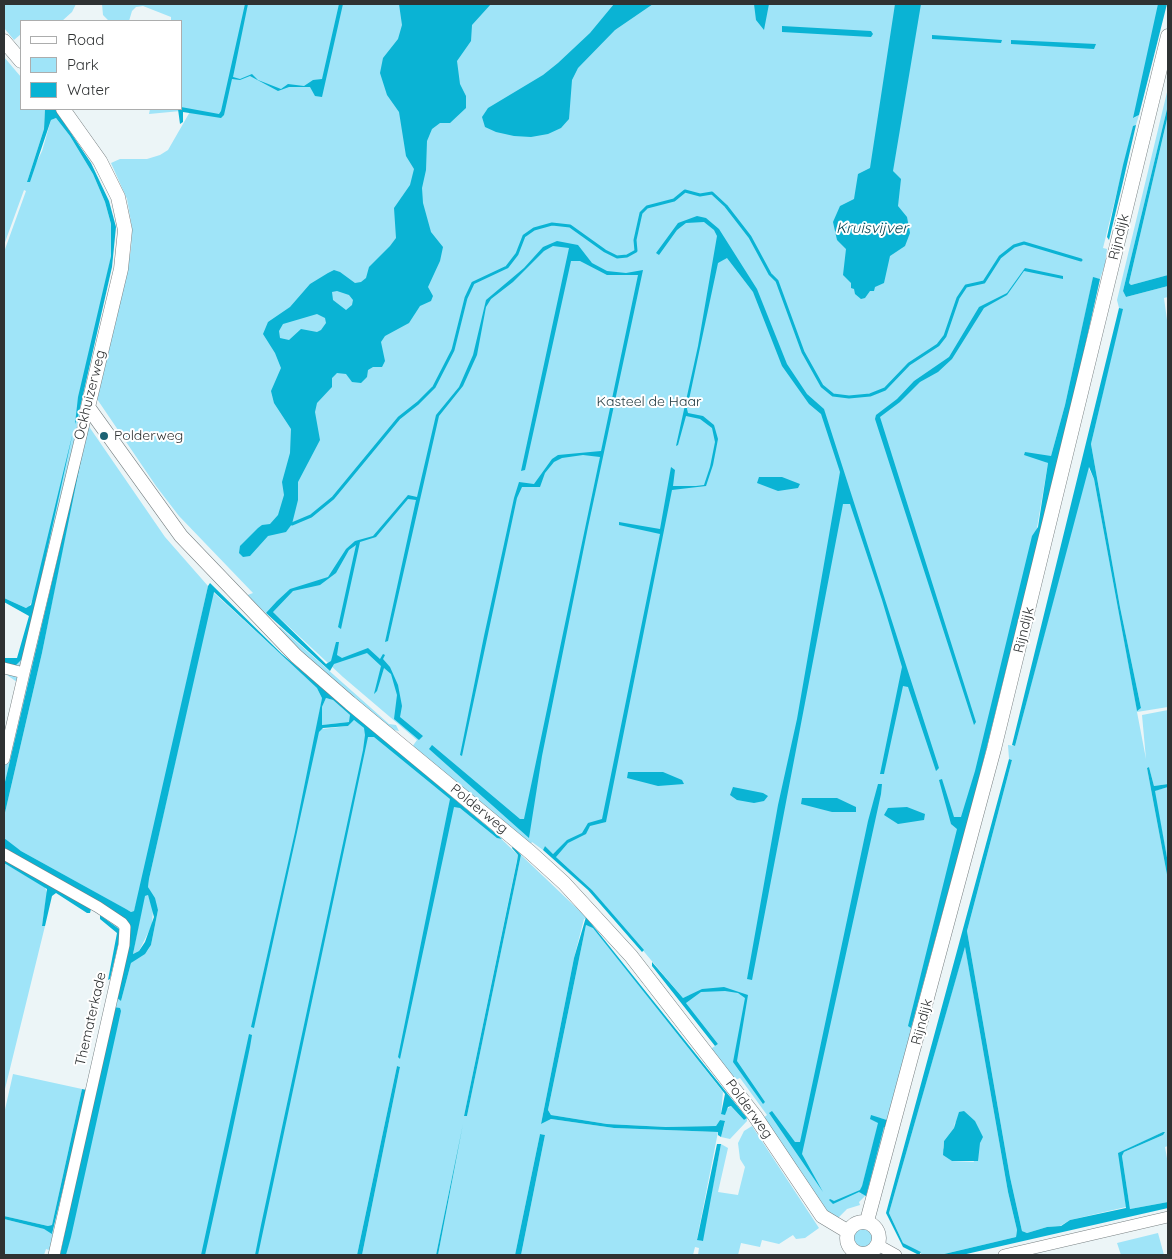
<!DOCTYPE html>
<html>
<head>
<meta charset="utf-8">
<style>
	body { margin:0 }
	#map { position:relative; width:1172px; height:1259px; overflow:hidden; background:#ecf5f7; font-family:Quicksand,sans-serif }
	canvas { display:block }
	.frame { position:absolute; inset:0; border:5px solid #2f3233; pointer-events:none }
	.legend { position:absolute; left:20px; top:20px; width:162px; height:90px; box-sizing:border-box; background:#fff; border:1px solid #acadad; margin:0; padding:6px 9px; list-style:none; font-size:15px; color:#2f3233 }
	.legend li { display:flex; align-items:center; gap:10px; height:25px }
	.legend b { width:25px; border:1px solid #acadad }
</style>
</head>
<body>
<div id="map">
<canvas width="1172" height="1259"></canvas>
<div class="frame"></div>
<ul class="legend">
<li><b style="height:6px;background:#fff"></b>Road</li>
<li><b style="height:14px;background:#9fe4f8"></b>Park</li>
<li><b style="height:14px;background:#0ab3d4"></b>Water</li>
</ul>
</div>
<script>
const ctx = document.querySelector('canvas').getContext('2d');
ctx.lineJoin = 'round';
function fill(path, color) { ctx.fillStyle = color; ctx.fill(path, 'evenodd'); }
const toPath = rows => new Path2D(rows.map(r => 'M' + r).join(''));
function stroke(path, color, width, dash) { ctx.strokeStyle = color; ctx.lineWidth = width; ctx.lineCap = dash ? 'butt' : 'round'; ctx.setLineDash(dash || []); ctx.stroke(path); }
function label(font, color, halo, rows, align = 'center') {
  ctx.font = font + ' Quicksand,sans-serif'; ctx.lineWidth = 4; ctx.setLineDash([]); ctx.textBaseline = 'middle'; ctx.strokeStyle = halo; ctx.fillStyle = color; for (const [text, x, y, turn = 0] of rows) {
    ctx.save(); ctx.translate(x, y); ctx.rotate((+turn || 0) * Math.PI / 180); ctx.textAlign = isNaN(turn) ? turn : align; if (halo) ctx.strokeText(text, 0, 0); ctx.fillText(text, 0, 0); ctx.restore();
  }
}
fill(toPath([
	[4,4,76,4,72,12,62,21,21,21,21,34,14,40,4,28],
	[102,4,1161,4,1134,118,1139,115,1136,125,1133,127,1103,248,1107,249,1105,264,1100,279,1093,278,1065,405,1051,456,1046,462,1048,463,1021,622,890,1121,880,1118,860,1194,869,1182,884,1126,888,1127,870,1198,865,1196,859,1202,860,1205,847,1209,837,1219,827,1215,761,1120,767,1115,740,1078,733,1081,709,1050,718,1044,686,1003,690,995,683,998,592,890,556,857,556,851,553,854,545,846,543,850,532,842,529,847,484,809,475,797,464,791,412,747,417,740,343,677,273,612,266,613,245,596,253,593,179,516,156,486,97,399,131,250,132,228,127,199,111,163,120,159,147,159,160,155,168,150,191,110,149,114,150,109,181,109,181,21,171,21,171,17,143,6,136,7,132,11,129,21,109,21,103,15],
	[4,57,21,77,21,109,45,109,44,129,27,182,42,151,51,120,56,118,70,136,93,174,105,202,111,224,111,256,76,423,79,412,165,537,208,586,141,888,134,911,131,912,21,851,7,842,4,837,4,817,42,653,78,470,4,786,4,745,17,682,4,673,15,666,32,621,39,586,29,607,26,608,4,598,4,252,26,191,24,190,4,245],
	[1168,88,1168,105,1123,291,1126,297,1168,286,1168,297,1164,298,1168,327,1168,707,1137,712,1146,759,1142,715,1168,710,1168,784,1154,786,1149,767,1147,768,1168,880,1168,1146,1165,1147,1168,1164,1168,1202,1130,1209,1122,1156,1124,1152,1163,1135,1163,1132,1119,1153,1126,1207,1070,1220,1060,1226,1047,1227,1027,1233,1022,1231,1010,1177,967,931,1012,760,1009,759,1008,745,1015,746,1088,467,1094,479,1137,710,1141,708,1120,607,1091,444,1122,310,1119,308,1117,300],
	[1168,115,1168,275,1131,285,1129,283],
	[213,592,323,693,317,727,322,729,348,726,354,720,491,829,518,855,464,1116,467,1116,521,855,587,918,584,919,574,958,541,1124,551,1119,614,1128,718,1132,697,1239,702,1241,721,1144,728,1148,718,1192,738,1195,745,1167,740,1159,738,1143,744,1131,752,1126,819,1228,805,1238,796,1239,793,1235,779,1244,762,1240,760,1247,741,1243,738,1255,698,1255,699,1248,695,1247,693,1255,521,1255,545,1135,540,1134,515,1255,438,1255,463,1124,436,1255,362,1255,400,1067,397,1066,357,1255,66,1255,97,1114,60,1255,48,1255,49,1250,46,1249,44,1255,4,1255,4,1219,44,1229,53,1233,118,947,118,929,102,916,4,859,4,848,122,918,117,997,121,1001,131,963,148,950,151,945,158,910,148,887,149,879],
	[280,627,389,724,396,725,399,731,389,729,276,630],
	[326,698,333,700,350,715,350,722,322,725,322,707],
	[1168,787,1168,863,1154,791],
	[4,863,45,887,47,893,42,926,45,926,4,1093],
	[148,895,153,910,152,925,139,951,133,954,144,896],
	[586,925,593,927,723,1092,721,1114,731,1106,744,1120,747,1118,747,1121,730,1139,721,1137,725,1122,720,1120,716,1126,666,1127,607,1124,551,1115,548,1110],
	[965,946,1008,1192,1017,1230,1016,1237,940,1255,921,1255,921,1252,903,1243,889,1213],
	[955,1122,974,1162,952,1161,943,1148,944,1141,954,1128],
	[13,1074,82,1089,52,1225,48,1226,4,1216,4,1114],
	'852 1238a11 11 0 1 1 22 0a11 11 0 1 1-22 0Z',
	[1158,1233,1164,1255,1121,1255,1117,1243]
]), '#9fe4f8');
fill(toPath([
	[245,4,248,4,233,77,240,79,252,74,258,80,281,89,288,84,304,86,313,80,322,79,339,4,343,4,322,97,315,96,310,87,289,87,278,91,250,76,240,80,232,79,224,115,221,118,183,112,183,122,180,124,178,109,181,107,219,114,221,111],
	[399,4,491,4,472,25,471,41,457,61,460,84,466,96,466,108,450,123,440,123,432,129,427,141,426,170,422,188,423,203,431,232,443,247,440,261,428,287,433,296,431,301,420,306,409,323,385,336,381,342,385,361,382,367,373,367,368,370,367,377,361,383,352,382,346,374,337,373,332,378,332,387,317,403,315,412,320,440,298,482,298,500,292,524,286,532,268,536,250,556,243,557,239,553,240,546,258,528,262,525,270,524,278,515,284,495,282,482,290,453,291,429,274,403,271,391,281,368,275,353,263,334,268,322,290,307,310,284,328,273,334,270,340,272,355,283,361,282,366,278,369,267,390,246,396,238,394,208,410,185,414,169,406,156,399,112,387,95,380,73,383,58,398,39,402,25],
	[337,291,349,295,353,300,352,305,346,310,333,300,332,292],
	[317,314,325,318,326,323,321,330,317,332,301,329,289,340,280,338,279,331,283,324],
	[614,4,653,4,615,30,578,68,572,80,569,119,561,128,548,134,531,137,514,136,496,132,485,127,482,117,488,108,543,75,558,63,590,33],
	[754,4,769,4,764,30,756,20],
	[895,4,921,4,893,171,901,179,898,206,907,217,910,233,905,246,890,256,884,283,875,287,874,291,870,291,865,298,861,299,855,294,854,289,851,288,851,283,843,275,846,249,837,240,833,222,840,206,854,199,858,174,870,168],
	[1158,4,1167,4,1139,115,1133,118],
	[782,26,871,31,873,34,871,37,782,32],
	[932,35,1002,40,1001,43,932,39],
	[1011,40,1096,44,1094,49,1028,45,1011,44],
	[1168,105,1168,115,1129,283,1131,285,1168,275,1168,286,1126,297,1123,291],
	[45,109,55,109,91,163,109,201,116,227,112,267,78,417,75,424,78,397,111,256,111,224,105,202,93,174,70,136,56,118,51,120,30,182,27,182,44,129],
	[1136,125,1122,186,1109,240,1107,237,1123,165,1133,126],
	[697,216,706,218,719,229,757,289,787,364,807,394,824,409,939,768,936,771,908,687,903,686,884,774,880,774,902,667,882,600,850,504,843,504,752,980,747,979,778,805,797,719,840,472,821,414,809,404,782,366,753,292,727,258,718,263,687,409,688,413,703,416,714,425,718,439,713,465,706,486,672,490,606,822,590,826,586,834,568,843,556,857,592,890,644,950,642,952,588,890,543,850,545,846,553,854,567,840,582,833,588,823,602,819,660,534,619,525,619,522,660,529,671,467,675,470,673,486,696,486,704,485,710,467,715,442,712,428,700,419,686,416,678,445,676,446,698,346,717,236,714,230,704,222,686,223,677,230,659,255,656,253,678,223],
	[557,241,578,245,592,263,607,271,626,273,643,270,588,527,542,756,529,838,429,749,432,745,520,819,524,819,600,457,583,455,562,458,554,462,545,473,540,487,522,487,517,498,462,756,460,755,484,636,514,498,519,482,534,484,552,459,558,455,601,451,638,275,607,275,580,261,571,261,525,470,521,471,569,248,553,246,544,251,513,282,491,299,486,307,477,355,463,386,439,416,388,641,385,642,416,500,408,499,376,537,360,542,341,629,338,627,356,545,349,550,336,573,320,585,293,591,273,612,326,664,331,661,336,642,339,642,337,655,342,658,368,648,380,659,383,654,385,655,383,659,390,667,398,685,402,706,400,717,423,736,419,740,394,719,397,695,391,674,384,668,377,691,374,694,381,666,367,653,334,664,330,671,266,613,277,601,290,589,328,577,346,549,355,541,373,536,408,495,417,497,436,415,459,387,473,355,486,300,524,268,543,247],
	[1025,268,1063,276,1063,279,1024,271,1007,295,984,308,952,359,938,372,920,382,900,402,880,417,976,722,974,725,875,419,876,415,897,399,914,381,949,357,979,307,1007,293],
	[1093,277,1100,279,1072,405,975,794,911,1028,908,1026,957,829,951,824,939,780,942,779,954,817,961,817,975,771,1032,536,1038,527,1048,463,1024,455,1025,452,1051,456,1065,405],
	[1119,308,1123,309,1091,444,1120,607,1141,708,1137,711,1094,479,1089,467,1015,746,1012,745],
	[73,432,24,657,15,666,4,663,4,658,17,658,29,616,4,602,4,598,26,608,31,605],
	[84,445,42,653,4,817,4,786],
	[759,477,782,477,800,484,798,488,778,491,757,483],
	[210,583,282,654,502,839,497,838,460,808,454,807,400,1059,398,1057,450,799,374,737,368,737,258,1255,255,1255,261,1225,363,750,365,735,364,728,354,720,348,726,323,728,319,732,254,1028,251,1027,295,832,322,698,317,688,214,592,149,879,148,887,155,898,158,910,151,945,145,954,131,963,121,1001,117,998,128,923,4,848,4,838,21,851,126,909,131,912,134,911,208,586],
	[326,698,333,700,350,715,349,722,322,725,322,707],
	[148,895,154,917,145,942,139,951,133,954,145,896],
	[1009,759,1012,760,967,931,1010,1177,1022,1231,1027,1233,1047,1227,1061,1226,1070,1220,1126,1208,1118,1153,1163,1132,1165,1132,1163,1135,1124,1152,1122,1156,1130,1209,1168,1202,1168,1208,962,1255,940,1255,1016,1237,1017,1230,1008,1192,965,947,889,1213,903,1243,921,1252,919,1255,903,1247,886,1213],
	[1149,767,1154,786,1168,784,1168,787,1155,791,1168,863,1168,880,1147,768],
	[628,772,663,772,682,780,684,784,658,786,627,778],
	[878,784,882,784,881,794,802,1154,823,1192,769,1113,772,1111,795,1142,800,1142,868,821],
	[733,787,763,793,768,796,764,801,754,803,737,800,730,795],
	[802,798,837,798,856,807,856,812,832,812,801,804],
	[907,807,925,814,924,820,898,824,884,815,888,808],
	[513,846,521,855,467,1116,464,1116,517,861,518,855,512,848],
	[4,859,91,909,90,913,87,913,56,893,52,896,45,926,42,926,47,889,4,863],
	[100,915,119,929,120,937,110,979,108,980,117,933,100,919],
	[586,917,747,1118,744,1120,731,1106,728,1107,725,1115,721,1114,725,1094,593,928,586,925,548,1110,551,1115,607,1124,666,1127,716,1126,720,1120,725,1121,721,1137,718,1135,718,1132,614,1128,551,1119,541,1124,574,958],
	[652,962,683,998,702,989,724,987,748,995,737,1061,765,1102,763,1104,733,1062,745,998,738,993,725,991,701,992,686,1003,718,1044,715,1046,652,966],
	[113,1007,120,1008,121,1011,71,1237,66,1255,60,1255],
	[249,1034,252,1035,250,1047,231,1137,205,1255,201,1255],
	[397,1066,400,1067,362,1255,357,1255],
	[82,1089,87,1090,52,1234,44,1229,4,1219,4,1216,48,1226,52,1225],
	[964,1111,975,1121,983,1137,980,1143,978,1161,952,1161,943,1155,944,1141,954,1128,959,1112],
	[871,1115,890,1121,888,1127,884,1127,866,1196,859,1192,833,1204,829,1200,830,1199,834,1201,860,1190,862,1186,878,1123,870,1119],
	[463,1124,438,1255,436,1255],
	[540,1134,545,1135,521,1255,515,1255],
	[717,1144,721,1144,703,1241,697,1240]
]), '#0ab3d4');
stroke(toPath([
	[292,524,311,516,333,498,399,418,418,403,434,387,453,350,466,298,473,283,507,267,517,254,524,236,534,229,552,224,570,226,605,251,617,257,627,256,636,251,635,240,641,213,647,207,674,200,685,191,700,195,712,193,726,206,750,237,770,274,777,281,803,352,822,386,833,395,849,397,870,395,885,389,909,364,938,345,945,336,958,298,966,286,984,282,1000,257,1014,246,1024,243,1081,260]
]), '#0ab3d4', 3);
const minor = toPath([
	[4,668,24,673,88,407],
	[4,759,24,673],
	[4,854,98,907,122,923,125,927,124,945,54,1255],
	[878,1245,896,1255],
	[1004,1255,1168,1217]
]);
const tertiary = toPath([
	[4,41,21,61],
	[63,109,100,161,118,197,125,230,121,269,88,407,181,536,296,656,350,703,530,852,564,883,631,956,755,1116,822,1216,847,1231],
	[867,1221,994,749,1168,36],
	'847 1238a16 16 0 1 1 32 0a16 16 0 1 1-32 0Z'
]);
stroke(minor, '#798183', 12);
stroke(tertiary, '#798183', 15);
stroke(minor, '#fff', 11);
stroke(tertiary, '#fff', 14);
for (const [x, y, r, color] of [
	[104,436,5,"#1c6273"]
]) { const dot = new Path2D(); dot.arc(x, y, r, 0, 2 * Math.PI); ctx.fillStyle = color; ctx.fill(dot); stroke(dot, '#fff', 2); }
label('14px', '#2f3233', '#fff', [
	["Rijndijk",1119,237,-76],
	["Ockhuizerweg",90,395,-76],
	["Rijndijk",1024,630,-76],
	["Polderweg",479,809,39],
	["Thematerkade",91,1019,-77],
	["Rijndijk",922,1022,-75],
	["Polderweg",749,1109,54]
]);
label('14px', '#223a40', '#fff', [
	["Kasteel de Haar",649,402]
]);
label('14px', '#2f3233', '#fff', [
	["Polderweg",114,436]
], 'left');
label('italic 15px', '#064653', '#fff', [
	["Kruisvijver",872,228]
]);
</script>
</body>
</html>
